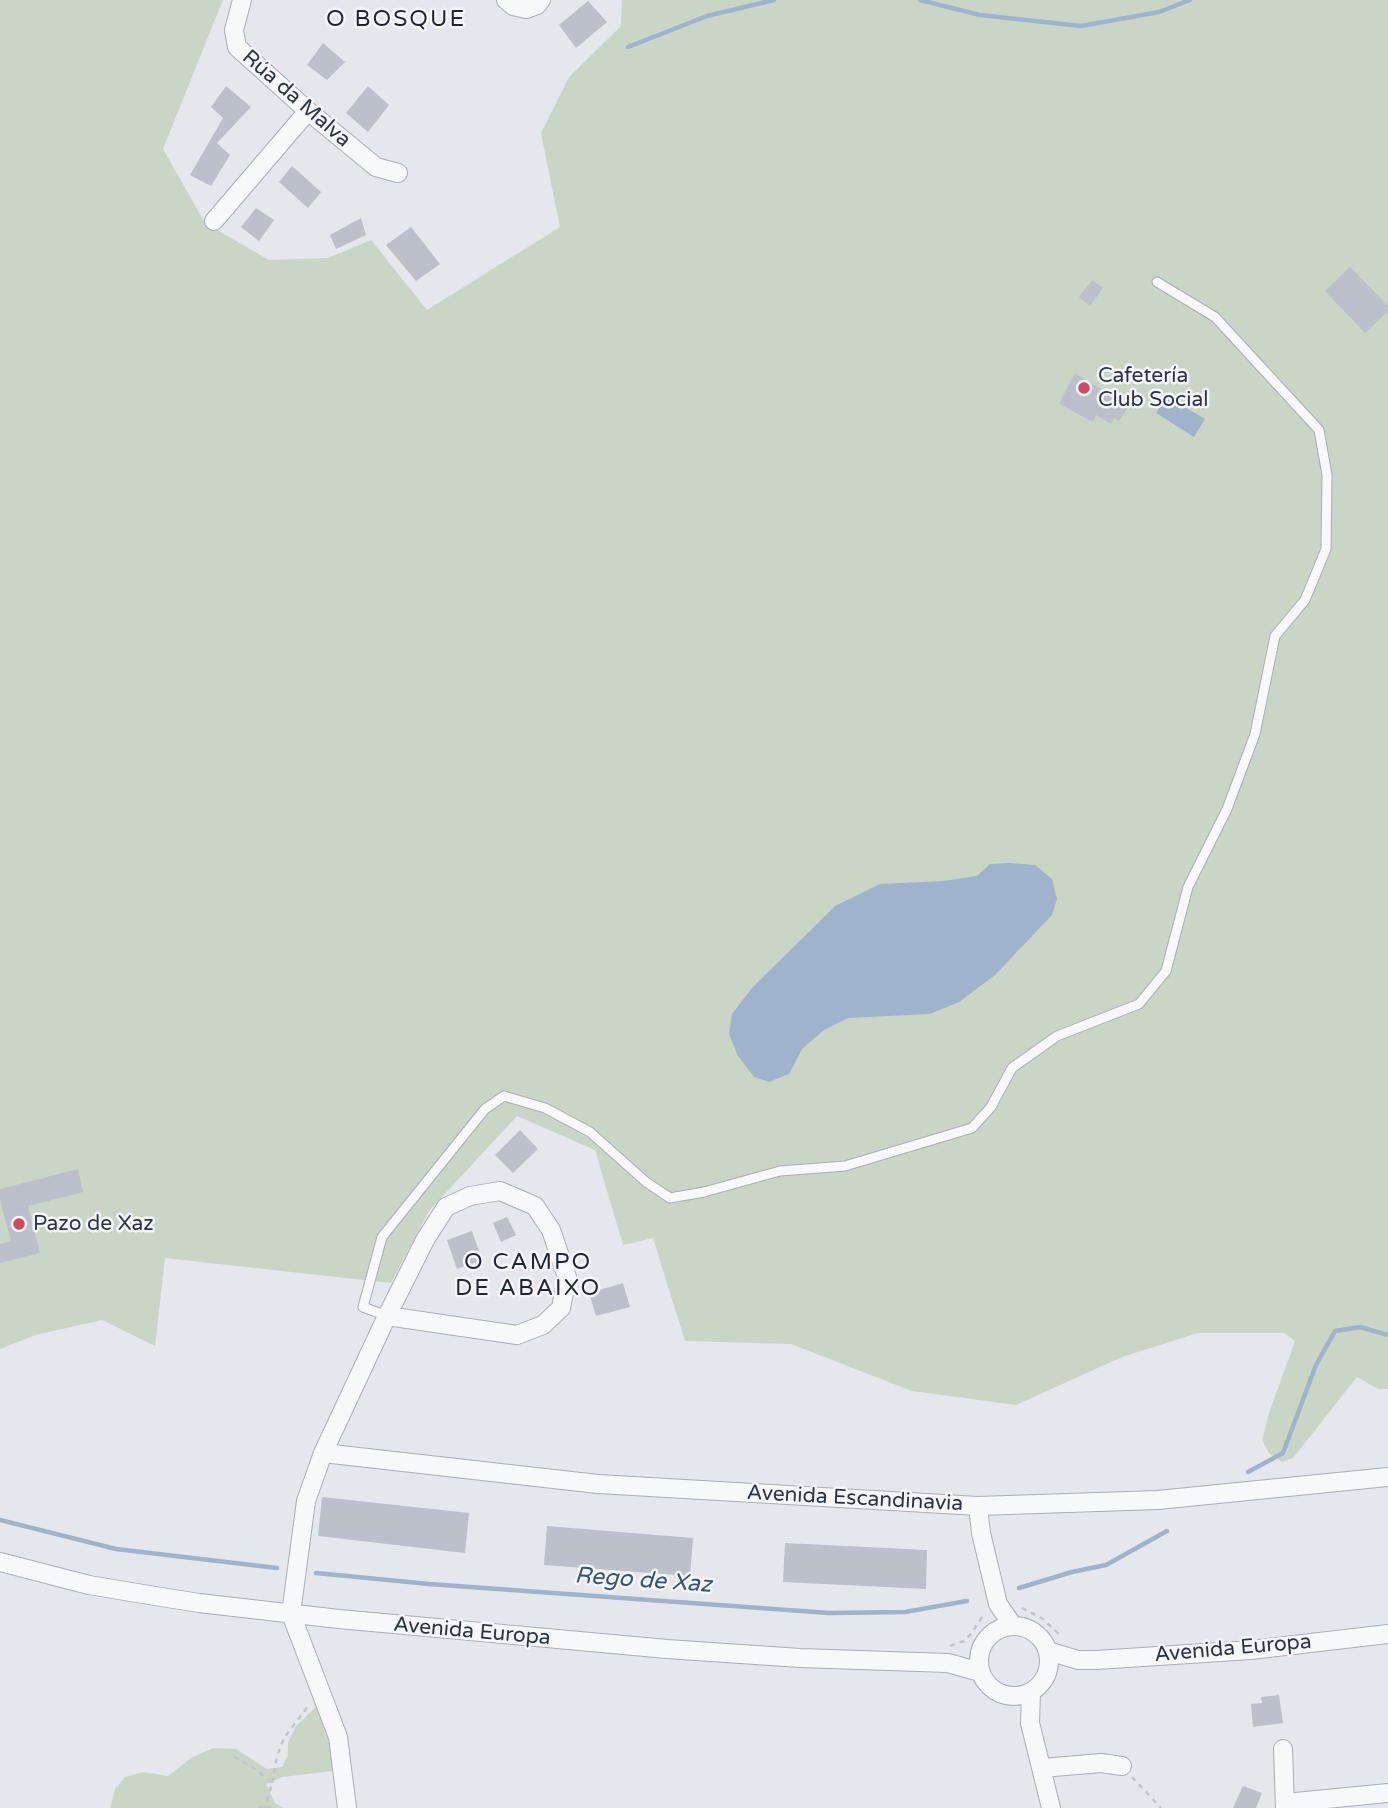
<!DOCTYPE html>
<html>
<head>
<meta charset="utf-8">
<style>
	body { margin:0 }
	canvas { display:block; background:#e4e7ec }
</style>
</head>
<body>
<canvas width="1388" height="1808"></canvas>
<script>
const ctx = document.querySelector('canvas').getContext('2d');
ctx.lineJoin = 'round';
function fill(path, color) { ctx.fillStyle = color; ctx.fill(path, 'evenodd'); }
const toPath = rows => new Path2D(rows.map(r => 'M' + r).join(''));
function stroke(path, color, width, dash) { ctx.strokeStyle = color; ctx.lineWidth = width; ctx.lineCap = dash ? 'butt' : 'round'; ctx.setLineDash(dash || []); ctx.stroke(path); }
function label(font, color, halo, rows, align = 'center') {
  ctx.font = font + ' "Varela Round",sans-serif'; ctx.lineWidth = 5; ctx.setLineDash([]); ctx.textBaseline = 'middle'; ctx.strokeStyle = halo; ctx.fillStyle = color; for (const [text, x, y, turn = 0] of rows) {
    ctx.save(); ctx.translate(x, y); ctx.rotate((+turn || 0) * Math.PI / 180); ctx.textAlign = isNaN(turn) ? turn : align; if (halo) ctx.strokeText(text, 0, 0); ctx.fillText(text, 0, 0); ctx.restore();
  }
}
fill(toPath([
	[0,0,223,0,163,149,205,223,269,260,328,258,371,240,427,310,560,227,541,133,569,77,621,26,622,0,1388,0,1388,1389,1378,1389,1357,1377,1293,1458,1282,1462,1269,1453,1262,1440,1269,1413,1295,1341,1284,1333,1198,1333,1122,1357,1016,1405,912,1391,791,1344,685,1341,653,1238,623,1245,595,1150,517,1116,429,1211,391,1283,165,1258,155,1346,102,1320,36,1335,0,1349],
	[316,1707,333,1716,338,1762,333,1771,283,1777,266,1784,275,1803,284,1808,110,1808,115,1789,125,1777,143,1772,168,1776,191,1758,213,1748,236,1749,267,1769,282,1767,288,1755,288,1742,296,1726]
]), '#c9d6c5');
fill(toPath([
	[1166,396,1205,419,1194,437,1156,413],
	[1009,863,1035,865,1052,879,1057,899,1052,915,995,975,959,1002,930,1014,848,1018,824,1030,802,1049,789,1074,769,1082,754,1077,738,1056,729,1034,732,1014,752,988,835,906,880,884,943,881,977,876,990,864]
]), '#9fb4cc');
stroke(toPath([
	[920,0,980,15,1081,26,1159,12,1190,0],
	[628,47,707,16,774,0],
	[1248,1472,1283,1453,1316,1365,1335,1331,1360,1327,1388,1335],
	[0,1520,116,1549,277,1568],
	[316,1573,429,1584,829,1613,905,1612,967,1601],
	[1019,1588,1072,1572,1106,1565,1167,1531]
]), '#9fb4cc', 4.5);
fill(toPath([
	[588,1,607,22,576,48,559,25],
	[323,43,345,62,327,80,307,65],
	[226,86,251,107,217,143,230,155,211,186,190,175,223,118,211,107],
	[368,86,389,105,368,132,346,113],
	[292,166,321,192,308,208,279,182],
	[256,208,274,220,259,241,241,227],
	[361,218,366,235,336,249,330,235],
	[411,227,440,264,416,281,386,245],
	[1350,267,1388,306,1388,311,1365,333,1325,291],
	[1092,280,1103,288,1090,306,1079,297],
	[1075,373,1129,406,1119,421,1114,418,1111,424,1096,415,1093,422,1059,404],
	[520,1130,538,1149,513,1173,495,1155],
	[78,1169,83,1192,28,1206,40,1253,0,1263,0,1244,11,1241,0,1200,0,1189],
	[507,1217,516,1235,501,1242,493,1223],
	[472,1231,482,1260,457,1269,447,1240],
	[623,1283,630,1307,596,1316,589,1293],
	[322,1497,469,1513,465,1553,318,1536],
	[547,1526,693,1538,690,1576,544,1565],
	[785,1543,927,1550,926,1589,783,1582],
	[1279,1695,1283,1723,1253,1727,1251,1704,1262,1703,1261,1697],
	[1243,1786,1262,1793,1256,1808,1233,1808]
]), '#bbc0ca');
const lane = toPath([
	[387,1316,363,1307,382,1237,485,1109,504,1096,545,1108,590,1132,646,1182,670,1198,704,1192,780,1171,845,1166,972,1128,991,1107,1012,1068,1057,1036,1139,1004,1166,971,1188,887,1227,809,1255,734,1275,636,1305,600,1326,549,1327,475,1319,430,1215,317,1157,282]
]);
const street = toPath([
	[242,0,234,30,237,47,308,111,376,167,398,173],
	[506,0,513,6,526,9,537,5,541,0],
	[214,221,308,111],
	[323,1453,598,1484,978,1506,1158,1500,1388,1477],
	[978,1506,981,1533,998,1604,1013,1626],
	[0,1562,89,1585,149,1595,199,1603,339,1619,667,1649,800,1658,948,1663,980,1672],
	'979 1661a35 35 0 1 1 70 0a35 35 0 1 1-70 0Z',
	[1048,1651,1078,1660,1096,1660,1251,1650,1388,1634],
	[1031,1693,1030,1723,1051,1808],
	[1283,1749,1285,1808],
	[1042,1768,1101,1763,1122,1766],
	[1285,1803,1388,1793],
	[347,1808,338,1737,291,1614,306,1501,323,1453,387,1316,425,1240,446,1207,470,1196,500,1191,535,1206,551,1230,567,1277,561,1308,543,1325,517,1335,387,1316]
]);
stroke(lane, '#a9aeb7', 11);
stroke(street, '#a9aeb7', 20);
stroke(toPath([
	[1022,1608,1043,1619,1062,1637],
	[950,1646,964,1641,971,1634,984,1614],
	[234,1757,254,1768,272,1783,265,1808],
	[1132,1777,1161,1808],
	[272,1783,277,1756,284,1738,309,1705],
	[258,1808,266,1806,271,1808]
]), '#c2c5cb', 2.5, [5, 5]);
stroke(lane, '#f7f8fa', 9);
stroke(street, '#f7f8fa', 18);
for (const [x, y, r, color] of [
	[1084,388,7,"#d1495b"],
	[19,1224,7,"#d1495b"]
]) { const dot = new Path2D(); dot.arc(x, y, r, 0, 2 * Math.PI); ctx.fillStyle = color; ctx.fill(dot); stroke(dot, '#f4f6f9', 2.5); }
label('21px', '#2b3445', '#f4f6f9', [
	["Rúa da Malva",296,99,41],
	["Avenida Escandinavia",855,1499,3],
	["Avenida Europa",472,1632,5],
	["Avenida Europa",1233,1649,-5]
]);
label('21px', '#2b3445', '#f4f6f9', [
	["Cafetería",1098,376],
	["Club Social",1098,400],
	["Pazo de Xaz",33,1224]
], 'left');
ctx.letterSpacing = '2px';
label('23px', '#1d2536', '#f4f6f9', [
	["O BOSQUE",396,20],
	["O CAMPO",528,1263],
	["DE ABAIXO",528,1289]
]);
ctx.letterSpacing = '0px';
label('italic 23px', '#34527a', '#f4f6f9', [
	["Rego de Xaz",643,1581,4]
]);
</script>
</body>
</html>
